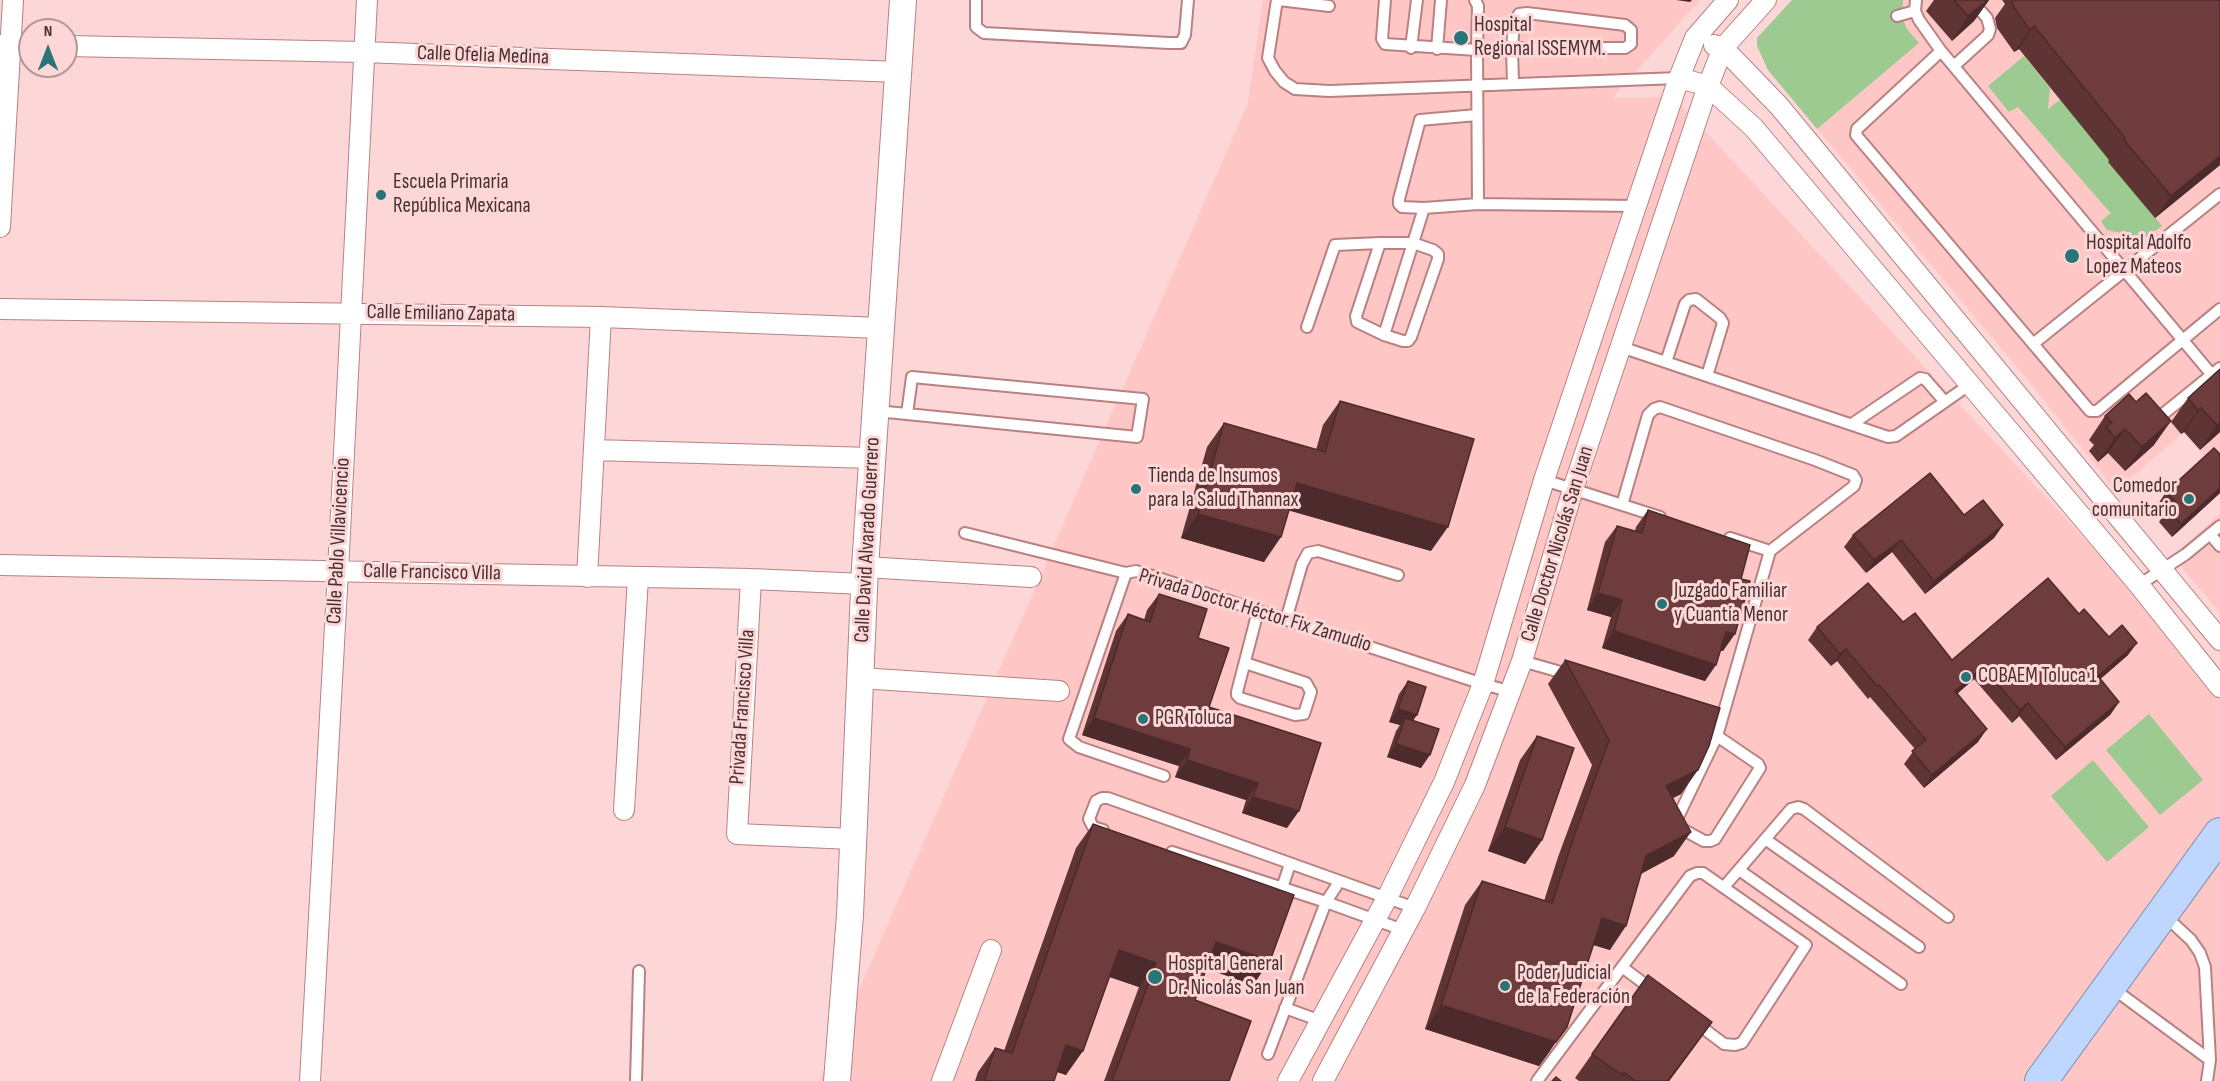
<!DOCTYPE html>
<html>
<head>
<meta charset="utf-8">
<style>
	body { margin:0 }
	#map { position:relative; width:2220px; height:1081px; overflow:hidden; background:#fdd7d7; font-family:"Sofia Sans Condensed",sans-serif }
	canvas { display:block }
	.north { position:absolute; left:18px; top:18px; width:60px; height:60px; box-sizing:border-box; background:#fdd7d7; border:2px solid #b59595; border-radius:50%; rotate:0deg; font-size:16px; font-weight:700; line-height:24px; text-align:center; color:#493131 }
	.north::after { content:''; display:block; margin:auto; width:21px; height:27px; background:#297476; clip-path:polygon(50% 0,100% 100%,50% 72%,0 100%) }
</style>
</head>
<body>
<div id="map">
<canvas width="2220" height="1081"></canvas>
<div class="north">N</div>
</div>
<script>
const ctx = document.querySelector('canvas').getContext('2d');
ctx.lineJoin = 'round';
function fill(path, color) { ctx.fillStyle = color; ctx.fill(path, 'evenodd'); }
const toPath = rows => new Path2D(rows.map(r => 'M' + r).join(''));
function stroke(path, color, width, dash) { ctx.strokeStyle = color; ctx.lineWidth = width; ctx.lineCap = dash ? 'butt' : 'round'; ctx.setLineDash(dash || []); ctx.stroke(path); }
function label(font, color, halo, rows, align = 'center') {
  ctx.font = font + ' "Sofia Sans Condensed",sans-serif'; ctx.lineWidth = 6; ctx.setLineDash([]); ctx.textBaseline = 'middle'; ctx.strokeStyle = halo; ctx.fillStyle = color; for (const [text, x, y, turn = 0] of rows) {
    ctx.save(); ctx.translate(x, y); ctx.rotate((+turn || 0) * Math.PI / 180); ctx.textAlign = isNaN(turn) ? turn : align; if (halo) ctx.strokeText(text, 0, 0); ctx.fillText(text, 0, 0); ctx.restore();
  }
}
fill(toPath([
	[1263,0,1700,0,1612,98,1673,97,2220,684,2220,1081,819,1081,1248,103],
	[1792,0,2220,0,2220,474,2184,432,2116,491,2030,383,1768,70,1757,46,1757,38],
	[2220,514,2220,613,2172,556]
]), '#fec7c6');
fill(toPath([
	[1792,0,1903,0,1902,17,1907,29,1919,43,1817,129,1768,70,1757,46,1757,38],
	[2024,56,2050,88,2048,109,2074,89,2101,149,2162,226,2145,238,2107,230,2101,221,2111,213,2107,209,2018,107,2009,112,1988,86],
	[2149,714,2203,780,2160,815,2106,750],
	[2093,760,2149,827,2107,862,2051,796]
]), '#9dca90');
const service = toPath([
	[976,0,976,27,984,33,1169,43,1181,43,1185,35,1188,0],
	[1277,0,1268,58,1275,71,1284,82,1295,89,1329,91,1679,78],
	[1279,0,1329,6],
	[1385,0,1382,39,1385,44,1477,50],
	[1475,0,1478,6,1477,50,1478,204,1424,208,1402,207,1399,204,1399,199,1420,120,1477,115],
	[1916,0,1915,11,1919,20,1941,51,2212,375],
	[1897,16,1915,11],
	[1411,48,1417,0],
	[1512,48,1625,48,1631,44,1631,30,1625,25,1527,13,1519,14,1514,24,1512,48,1513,84],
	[1437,49,1441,0],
	[1941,51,1857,129,1856,135,2090,411,2097,411,2220,309],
	[1954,66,1988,35,1990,29,1987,18,1971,0],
	[1478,204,1636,206],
	[1307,327,1335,245,1380,243,1413,243,1433,250,1438,254,1438,259,1411,337,1408,341,1403,341,1384,335,1357,322,1356,316,1380,243],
	[1384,335,1424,208],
	[2033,344,2220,194],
	[1621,347,1888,437,1896,436,1969,385],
	[1666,362,1685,304,1689,300,1696,299,1720,318,1723,323,1707,376],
	[876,411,907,414,1137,437,1143,399,912,377,907,414],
	[2157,419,2220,368],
	[1852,424,1920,378,1925,379,1945,402],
	[1544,480,1660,517],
	[1622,505,1648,415,1654,409,1660,407,1815,460,1853,475,1856,480,1854,486,1770,551,1717,736,1677,819,1678,825,1682,829,1704,841,1710,841,1715,839,1760,768,1758,764,1717,736],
	[965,533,1126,573],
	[2210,534,2220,546],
	[1730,538,1770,551],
	[2139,585,2186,554,2220,526],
	[1286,620,1302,564,1308,553,1318,551,1398,575],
	[1522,661,1571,675],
	[1245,663,1306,683,1311,692,1304,714,1295,715,1240,698,1237,695,1237,692,1258,611],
	[1164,776,1079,747,1069,739,1126,573,1136,571,1146,574,1483,684,1512,692],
	[1103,830,1093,827,1089,819,1096,801,1102,798,1108,798,1415,908],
	[1765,839,1919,947],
	[1172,852,1326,902,1403,930],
	[1739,870,1901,984],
	[1724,887,1791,809,1798,807,1804,809,1948,917],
	[1282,888,1290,864],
	[2164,915,2191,940,2200,953,2205,967,2210,1060],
	[1622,967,1654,991],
	[2111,987,2210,1060,2207,1081],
	[1285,1008,1321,1021],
	[1268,1054,1326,902,1339,882],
	[636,1081,639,971],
	[1537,1081,1690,876,1697,873,1703,873,1806,945,1742,1043,1735,1045,1724,1044,1695,1022]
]);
const minor = toPath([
	[0,45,30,46],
	[1714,45,1723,48,1779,106,2220,640],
	[66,46,363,52,899,72],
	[1679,78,1708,86,1754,128,2139,585,2220,687],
	[0,227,13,0],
	[0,309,601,317,881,328],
	[594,450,872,458],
	[0,565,751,579,864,584],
	[865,567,1031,577],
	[587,577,601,317],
	[751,579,737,834,852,839],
	[860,678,1059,691],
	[624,810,638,578],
	[310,1081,338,571,367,0],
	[942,1081,991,950],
	[1288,1081,1387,898,1444,782,1483,684,1544,480,1679,78,1695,38,1728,0],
	[1323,1081,1415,908,1475,785,1522,661,1573,489,1708,86,1723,48,1766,0]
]);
const tertiary = toPath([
	[837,1081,850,915,865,567,903,0]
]);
const primary = toPath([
	[2041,1081,2220,834]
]);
stroke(service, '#b98181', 14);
stroke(minor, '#b98181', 22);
stroke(tertiary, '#b98181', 28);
stroke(primary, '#7a8cb6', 34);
stroke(service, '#fff', 10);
stroke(minor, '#fff', 20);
stroke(tertiary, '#fff', 26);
stroke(primary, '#bfd7fe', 32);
fill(toPath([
	[1934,0,1989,0,1974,21,1952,41,1926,11],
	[2002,0,2220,0,2220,165,2155,218,2108,162,2109,160,2019,49,2014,52,1997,28,1995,18,2005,4],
	[2220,369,2220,432,2200,450,2184,432,2181,434,2171,422,2188,398],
	[1340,401,1431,551,1289,510,1264,562,1181,538,1207,447,1224,423,1316,450,1323,425],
	[2105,416,2154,445,2125,471,2108,453,2098,462,2089,451,2094,445,2089,440],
	[2220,454,2220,493,2172,537,2159,522,2165,513,2158,504,2166,492],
	[1648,510,1741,579,1723,651,1720,650,1705,681,1602,648,1611,617,1587,610,1605,542,1617,526,1635,531,1636,527],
	[1964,515,2003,525,1994,538,1925,594,1892,552,1866,573,1844,547,1853,535],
	[1159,594,1198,638,1209,707,1287,828,1242,813,1246,800,1175,777,1179,766,1082,735,1116,631,1128,614,1144,620,1147,610],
	[2079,614,2109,637,2128,655,2100,679,2119,702,2110,715,2056,760,2019,716,2012,723,1974,679,1957,694,1978,742,1924,788,1904,764,1915,749,1870,697,1868,699,1837,661,1831,666,1808,640,1817,627,1903,622,1952,660],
	[1565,660,1681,794,1673,798,1674,856,1641,874,1610,950,1593,945,1550,1051,1539,1066,1425,1029,1465,905,1482,881,1544,901,1558,857,1592,765,1548,684],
	[1408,681,1413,721,1421,768,1387,757,1396,731,1400,725,1389,722,1399,694],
	[1537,736,1542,840,1525,864,1488,851,1520,760],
	[1093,824,1253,985,1206,968,1195,1000,1229,1081,1104,1081,1139,987,1109,977,1066,1075,1057,1072,1054,1081,975,1081,978,1072,995,1048,1004,1051,1076,848],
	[1648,975,1695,1046,1669,1081,1579,1081,1575,1078]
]), '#5f3434');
fill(toPath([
	[1676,0,1692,0,1690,2],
	[1988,0,1989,0,1974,21,1952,41,1968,16],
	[2034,26,2019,49,2014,52,2030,30],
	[2220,156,2220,165,2155,218,2171,196],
	[2201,408,2184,432,2181,434,2198,410],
	[2171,421,2154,445,2125,471,2142,447],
	[2220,423,2220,432,2200,450,2217,425],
	[2125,429,2108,453,2098,462,2115,438],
	[1297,483,1448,527,1431,551,1280,508],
	[2220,488,2220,493,2172,537,2181,524],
	[1198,514,1281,537,1264,562,1181,538],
	[2003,525,1994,538,1925,594,1934,581],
	[1901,540,1892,552,1866,573,1874,560],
	[1598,593,1622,600,1611,617,1587,610],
	[1614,631,1716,665,1705,681,1602,648],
	[1726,632,1735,634,1723,651,1714,649],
	[2137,643,2128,655,2089,689,2098,676],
	[1846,649,1837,661,1831,666,1840,654],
	[1983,667,1974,679,1946,703,1955,691],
	[2119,702,2110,715,2056,760,2065,747],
	[2028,703,2019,716,2012,723,2020,710],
	[1398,709,1417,715,1408,728,1405,718,1400,725,1389,722],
	[1094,718,1190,749,1179,766,1082,735],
	[1987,729,1978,742,1924,788,1932,775],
	[1396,744,1430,755,1421,768,1387,757],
	[1187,760,1258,783,1246,800,1175,777],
	[1698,770,1681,794,1649,810,1666,786],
	[1253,797,1299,811,1287,828,1242,813],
	[1505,827,1542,840,1525,864,1488,851],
	[1691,832,1674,856,1629,880,1646,856],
	[1602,918,1626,926,1610,950,1585,942],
	[1216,942,1270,961,1253,985,1199,966],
	[1119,950,1156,963,1139,987,1102,974],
	[1441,1005,1567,1027,1539,1066,1425,1029],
	[1712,1022,1695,1046,1669,1081,1668,1081],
	[1066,1045,1083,1051,1066,1075,1049,1069]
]), '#4d2a2b');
const building = toPath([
	[1954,0,1988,0,1968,16,1954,0],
	[2012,0,2220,0,2220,156,2171,196,2124,140,2125,138,2034,26,2030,30,2013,6,2012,0],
	[2220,369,2220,423,2217,425,2201,408,2198,410,2188,398,2220,369],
	[2146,393,2171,421,2142,447,2125,429,2115,438,2106,427,2112,422,2105,416,2129,394,2136,402,2146,393],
	[1340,401,1474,439,1448,527,1297,483,1281,537,1198,514,1224,423,1325,452,1340,401],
	[2214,448,2220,454,2220,488,2181,524,2168,510,2176,502,2166,492,2214,448],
	[1930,473,1964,515,1983,500,2003,525,1934,581,1901,540,1874,560,1853,535,1930,473],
	[1648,510,1750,545,1741,579,1750,581,1735,634,1726,632,1716,665,1614,631,1622,600,1598,593,1617,526,1642,533,1648,510],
	[2048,578,2079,614,2084,609,2109,637,2122,625,2137,643,2098,676,2119,702,2065,747,2028,703,2020,710,1983,667,1955,691,1987,729,1932,775,1912,751,1926,740,1879,685,1877,686,1846,649,1840,654,1817,627,1868,583,1903,622,1915,613,1952,660,2048,578],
	[1159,594,1207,609,1198,638,1229,648,1209,707,1321,743,1299,811,1253,797,1258,783,1187,760,1190,749,1094,718,1128,614,1150,622,1159,594],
	[1565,660,1720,708,1709,746,1698,770,1666,786,1691,832,1646,856,1626,926,1602,918,1567,1027,1556,1042,1441,1005,1482,881,1552,903,1575,833,1609,740,1565,660],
	[1408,681,1426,687,1417,715,1398,709,1408,681],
	[1405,718,1439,729,1430,755,1396,744,1405,718],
	[1537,736,1574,748,1542,840,1505,827,1537,736],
	[1093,824,1294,895,1270,961,1216,942,1195,1000,1251,1021,1229,1081,1112,1081,1156,963,1119,950,1083,1051,1066,1045,1054,1081,984,1081,995,1048,1012,1053,1093,824],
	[1648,975,1712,1022,1668,1081,1635,1081,1624,1072,1622,1075,1592,1054,1648,975],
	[1556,1077,1561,1081,1552,1081,1556,1077]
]);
fill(building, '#6e3c3d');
stroke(building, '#4d2a2b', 1.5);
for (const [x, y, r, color] of [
	[1461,38,8,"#297476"],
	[381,195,6,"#297476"],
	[2072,256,8,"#297476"],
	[1136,489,6,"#297476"],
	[2189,499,6,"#297476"],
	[1662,604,6,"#297476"],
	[1966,677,6,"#297476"],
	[1143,719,6,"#297476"],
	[1155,977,8,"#297476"],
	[1505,986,6,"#297476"]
]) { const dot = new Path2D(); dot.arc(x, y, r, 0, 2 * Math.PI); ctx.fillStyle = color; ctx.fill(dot); stroke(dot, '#fdd7d7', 2); }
label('21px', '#493131', '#fdd7d7', [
	["Hospital",1474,26],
	["Regional ISSEMYM.",1474,50],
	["Escuela Primaria",393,183],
	["República Mexicana",393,207],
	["Hospital Adolfo",2086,244],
	["Lopez Mateos",2086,268],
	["Tienda de Insumos",1148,477],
	["para la Salud Thannax",1148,501],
	["Comedor",2177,487,"right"],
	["comunitario",2177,511,"right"],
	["Juzgado Familiar",1674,592],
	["y Cuantía Menor",1674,616],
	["COBAEM Toluca 1",1978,677],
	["PGR Toluca",1155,719],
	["Hospital General",1168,965],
	["Dr. Nicolás San Juan",1168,989],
	["Poder Judicial",1517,974],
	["de la Federación",1517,998]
], 'left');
label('21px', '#493131', '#fdd7d7', [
	["Calle Ofelia Medina",483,56,2],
	["Calle Emiliano Zapata",441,314,1],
	["Calle David Alvarado Guerrero",868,540,-87],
	["Calle Pablo Villavicencio",339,541,-87],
	["Calle Doctor Nicolás San Juan",1558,544,-73],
	["Calle Francisco Villa",432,573,1],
	["Privada Doctor Héctor Fix Zamudio",1255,611,17],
	["Privada Francisco Villa",743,707,-86]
]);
</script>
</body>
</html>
